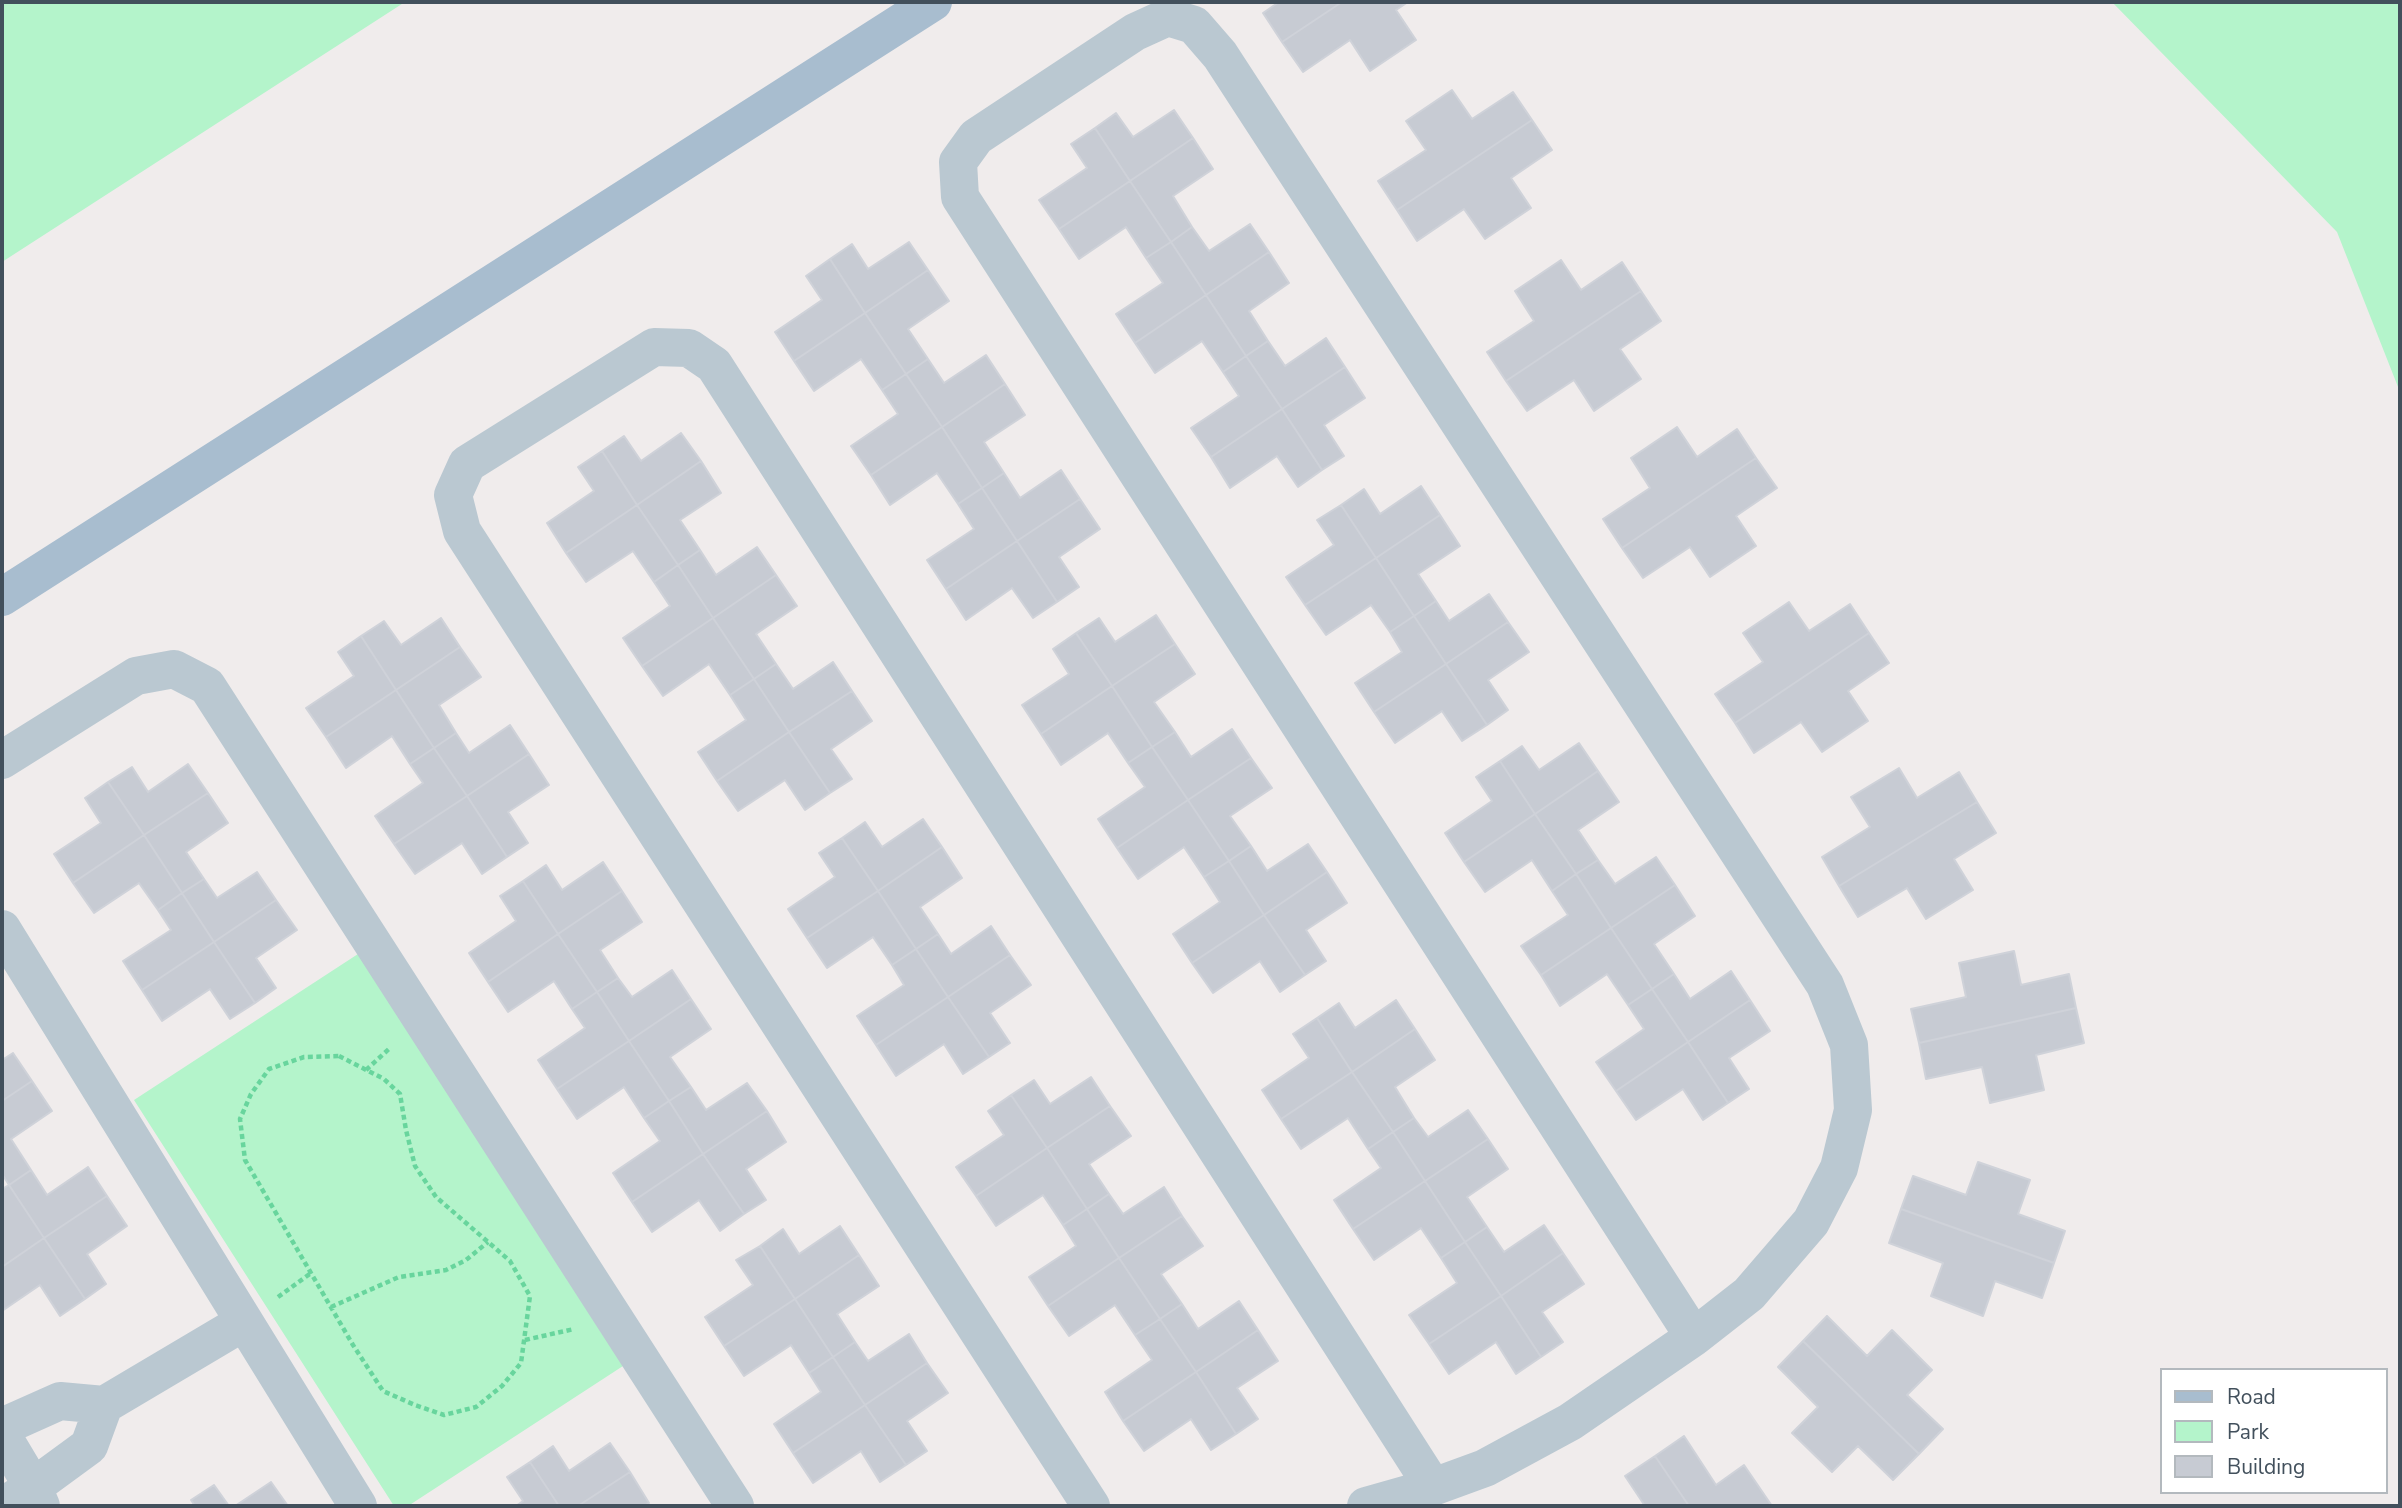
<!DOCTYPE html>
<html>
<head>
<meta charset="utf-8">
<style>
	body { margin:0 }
	#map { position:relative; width:2402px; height:1508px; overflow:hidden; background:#f0ecec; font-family:"Nunito Sans",sans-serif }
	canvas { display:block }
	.frame { position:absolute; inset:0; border:4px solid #42505c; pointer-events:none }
	.legend { position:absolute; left:2160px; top:1368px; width:228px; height:126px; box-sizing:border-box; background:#fff; border:2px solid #b3b9be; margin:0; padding:9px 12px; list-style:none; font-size:21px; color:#42505c }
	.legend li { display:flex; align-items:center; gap:14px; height:35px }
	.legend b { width:35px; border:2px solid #b3b9be }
</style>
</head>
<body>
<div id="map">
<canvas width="2402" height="1508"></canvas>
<div class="frame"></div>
<ul class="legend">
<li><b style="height:9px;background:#a8bdcf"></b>Road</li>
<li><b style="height:19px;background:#b4f4cb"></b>Park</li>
<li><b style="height:19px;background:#c7cbd3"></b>Building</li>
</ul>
</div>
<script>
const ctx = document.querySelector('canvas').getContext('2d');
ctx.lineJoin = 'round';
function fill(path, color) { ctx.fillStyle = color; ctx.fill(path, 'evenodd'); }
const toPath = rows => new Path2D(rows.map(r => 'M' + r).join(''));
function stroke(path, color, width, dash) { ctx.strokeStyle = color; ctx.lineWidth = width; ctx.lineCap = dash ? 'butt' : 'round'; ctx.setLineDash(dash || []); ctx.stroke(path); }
fill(toPath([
	[2,2,405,2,2,262],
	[2112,2,2400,2,2400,392,2337,232],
	[358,954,623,1366,408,1506,394,1506,134,1100]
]), '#b4f4cb');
const building = toPath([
	[1279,2,1342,2,1282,42,1263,13,1279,2],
	[1342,2,1408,2,1396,10,1416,40,1370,71,1350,40,1303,72,1282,42,1342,2],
	[1452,90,1472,119,1513,92,1532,120,1397,210,1378,181,1426,150,1406,121,1452,90],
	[1174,110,1193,138,1130,181,1095,128,1116,113,1133,137,1174,110],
	[1532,120,1552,150,1511,178,1531,208,1485,239,1464,209,1417,241,1397,210,1532,120],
	[1095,128,1130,181,1059,229,1039,200,1087,168,1071,144,1095,128],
	[1193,138,1213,169,1173,196,1192,227,1171,242,1130,181,1193,138],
	[1130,181,1171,242,1146,258,1126,227,1079,259,1059,229,1130,181],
	[1250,224,1269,252,1206,295,1171,242,1192,227,1209,251,1250,224],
	[909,242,928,270,865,313,830,259,852,244,868,269,909,242],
	[1171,242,1206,295,1135,343,1116,314,1163,283,1146,258,1171,242],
	[1269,252,1289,283,1249,311,1268,341,1246,356,1206,295,1269,252],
	[830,259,865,313,794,361,775,332,822,300,806,276,830,259],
	[1561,260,1581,290,1622,262,1641,291,1506,381,1487,352,1534,321,1515,291,1561,260],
	[928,270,949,301,908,329,928,359,906,374,865,313,928,270],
	[1641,291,1661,321,1620,349,1641,379,1594,411,1574,380,1527,411,1506,381,1641,291],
	[1206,295,1246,356,1223,372,1202,341,1155,373,1135,343,1206,295],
	[865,313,906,374,882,390,861,359,814,391,794,361,865,313],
	[1326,338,1345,367,1282,409,1246,356,1268,341,1285,366,1326,338],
	[986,355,1005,384,942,427,906,374,928,359,944,383,986,355],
	[1246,356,1282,409,1211,457,1191,428,1239,396,1223,372,1246,356],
	[1345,367,1365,398,1324,425,1344,456,1322,470,1282,409,1345,367],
	[906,374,942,427,871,475,851,446,898,414,882,390,906,374],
	[1005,384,1025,415,984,442,1004,473,982,488,942,427,1005,384],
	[1282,409,1322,470,1298,487,1277,456,1230,488,1211,457,1282,409],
	[942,427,982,488,958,504,937,473,890,505,871,475,942,427],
	[1677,427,1697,457,1737,429,1756,458,1622,548,1603,519,1650,488,1631,458,1677,427],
	[681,433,701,461,637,505,602,451,624,436,641,461,681,433],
	[602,451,637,505,566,553,547,523,594,491,578,467,602,451],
	[1756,458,1777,488,1736,516,1756,546,1710,577,1690,547,1643,578,1622,548,1756,458],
	[701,461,721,493,680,520,700,550,678,565,637,505,701,461],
	[1061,470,1080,499,1017,541,982,488,1004,473,1020,498,1061,470],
	[1421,486,1440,515,1376,558,1341,505,1364,489,1380,514,1421,486],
	[982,488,1017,541,946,589,927,560,974,529,958,504,982,488],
	[1080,499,1100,529,1059,557,1079,587,1057,602,1017,541,1080,499],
	[637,505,678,565,654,582,633,551,586,582,566,553,637,505],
	[1341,505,1376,558,1305,605,1286,577,1334,545,1317,520,1341,505],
	[1440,515,1460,546,1418,574,1436,601,1414,616,1376,558,1440,515],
	[1017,541,1057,602,1033,618,1012,588,966,620,946,589,1017,541],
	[757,547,776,575,713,618,678,565,700,550,716,575,757,547],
	[1376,558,1414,616,1390,632,1371,605,1326,635,1305,605,1376,558],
	[678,565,713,618,642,666,623,638,670,606,654,582,678,565],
	[776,575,797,606,756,634,776,664,754,679,713,618,776,575],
	[1489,594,1508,622,1446,664,1414,616,1436,601,1449,621,1489,594],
	[1789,602,1809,631,1850,604,1869,633,1735,723,1715,694,1763,662,1743,633,1789,602],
	[1156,615,1175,644,1112,686,1076,633,1099,618,1115,642,1156,615],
	[1414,616,1446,664,1374,712,1355,683,1402,652,1390,632,1414,616],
	[441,618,460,647,396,690,361,636,384,621,401,645,441,618],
	[713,618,754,679,730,695,709,664,663,696,642,666,713,618],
	[1508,622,1529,652,1488,680,1508,710,1487,725,1446,664,1508,622],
	[1076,633,1112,686,1041,734,1022,705,1069,674,1053,649,1076,633],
	[1869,633,1889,663,1848,691,1868,721,1822,752,1801,722,1754,753,1735,723,1869,633],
	[361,636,396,690,326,737,306,708,354,676,338,652,361,636],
	[1175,644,1195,674,1154,702,1175,732,1152,747,1112,686,1175,644],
	[460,647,481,677,439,705,456,733,434,748,396,690,460,647],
	[833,662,852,691,789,732,754,679,776,664,793,689,833,662],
	[1446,664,1487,725,1462,741,1442,711,1395,743,1374,712,1446,664],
	[754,679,789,732,717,781,698,752,746,720,730,695,754,679],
	[1112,686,1152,747,1128,763,1108,733,1061,765,1041,734,1112,686],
	[396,690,434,748,410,764,392,736,346,768,326,737,396,690],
	[852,691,872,721,831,749,852,779,830,793,789,732,852,691],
	[510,725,529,754,467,796,434,748,456,733,469,753,510,725],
	[1232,729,1251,758,1188,800,1152,747,1175,732,1191,757,1232,729],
	[789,732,830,793,805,810,785,780,738,811,717,781,789,732],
	[1579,743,1598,771,1535,814,1500,761,1522,746,1539,770,1579,743],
	[1152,747,1188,800,1117,848,1098,819,1145,787,1128,763,1152,747],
	[434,748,467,796,394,844,375,816,423,783,410,764,434,748],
	[529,754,549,785,508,812,528,843,507,857,467,796,529,754],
	[1251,758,1272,788,1230,816,1251,846,1229,861,1188,800,1251,758],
	[1500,761,1535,814,1464,862,1445,833,1492,801,1476,777,1500,761],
	[188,764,208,793,144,835,108,782,132,767,148,792,188,764],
	[1899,768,1917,798,1959,772,1977,802,1839,886,1822,857,1870,827,1851,797,1899,768],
	[1598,771,1619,802,1578,830,1598,860,1576,874,1535,814,1598,771],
	[108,782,144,835,73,883,54,854,101,823,85,798,108,782],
	[208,793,228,823,186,852,204,879,182,893,144,835,208,793],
	[467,796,507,857,482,874,462,843,415,874,394,844,467,796],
	[1188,800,1229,861,1204,877,1184,847,1138,879,1117,848,1188,800],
	[1977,802,1996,833,1954,859,1973,890,1926,919,1907,888,1858,917,1839,886,1977,802],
	[1535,814,1576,874,1552,891,1532,860,1485,892,1464,862,1535,814],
	[923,819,942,847,878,891,842,838,865,822,882,847,923,819],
	[144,835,182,893,158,910,139,883,94,913,73,883,144,835],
	[842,838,878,891,807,938,788,909,835,877,819,853,842,838],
	[1308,844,1327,872,1264,915,1229,861,1251,846,1267,871,1308,844],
	[942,847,962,878,920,907,938,934,916,949,878,891,942,847],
	[1656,857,1675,885,1611,928,1576,874,1598,860,1615,884,1656,857],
	[1229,861,1264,915,1192,963,1173,934,1220,902,1204,877,1229,861],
	[603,862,622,891,558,934,523,881,546,865,562,890,603,862],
	[257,872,276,900,214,942,182,893,204,879,217,898,257,872],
	[1327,872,1347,903,1306,930,1326,961,1305,975,1264,915,1327,872],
	[1576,874,1611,928,1541,975,1521,946,1568,915,1552,891,1576,874],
	[523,881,558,934,488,982,469,953,516,921,500,896,523,881],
	[1675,885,1695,916,1654,944,1674,974,1652,989,1611,928,1675,885],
	[622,891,642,922,600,950,618,978,597,992,558,934,622,891],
	[878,891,916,949,892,965,873,937,827,968,807,938,878,891],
	[182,893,214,942,142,990,123,961,171,930,158,910,182,893],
	[276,900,297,930,256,958,276,988,255,1003,214,942,276,900],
	[1264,915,1305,975,1280,992,1260,961,1213,993,1192,963,1264,915],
	[991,926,1010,955,948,997,916,949,938,934,951,954,991,926],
	[1611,928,1652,989,1628,1005,1607,974,1560,1006,1541,975,1611,928],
	[558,934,597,992,572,1009,554,981,508,1012,488,982,558,934],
	[214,942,255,1003,230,1019,210,989,162,1021,142,990,214,942],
	[916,949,948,997,876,1045,857,1016,904,985,892,965,916,949],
	[2014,951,2021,985,2069,974,2076,1008,1919,1043,1911,1009,1966,997,1959,963,2014,951],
	[1010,955,1031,985,990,1013,1010,1043,989,1057,948,997,1010,955],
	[672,970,691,999,629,1041,597,992,618,978,632,997,672,970],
	[1731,971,1750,1000,1688,1042,1652,989,1674,974,1690,999,1731,971],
	[1652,989,1688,1042,1616,1091,1596,1062,1644,1029,1628,1005,1652,989],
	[597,992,629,1041,557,1089,538,1060,585,1028,572,1009,597,992],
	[948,997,989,1057,963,1074,944,1044,896,1076,876,1045,948,997],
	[691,999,711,1029,670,1057,691,1087,669,1101,629,1041,691,999],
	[1396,1000,1415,1029,1352,1072,1317,1018,1339,1003,1355,1028,1396,1000],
	[1750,1000,1770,1031,1729,1058,1749,1089,1728,1103,1688,1042,1750,1000],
	[2076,1008,2084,1043,2036,1055,2044,1090,1990,1103,1982,1067,1926,1079,1919,1043,2076,1008],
	[1317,1018,1352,1072,1281,1119,1262,1090,1309,1058,1293,1034,1317,1018],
	[1415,1029,1435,1060,1395,1087,1414,1118,1393,1132,1352,1072,1415,1029],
	[629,1041,669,1101,644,1118,624,1087,577,1119,557,1089,629,1041],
	[1688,1042,1728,1103,1703,1120,1683,1089,1636,1120,1616,1091,1688,1042],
	[13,1053,32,1081,2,1101,2,1060,13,1053],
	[1352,1072,1393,1132,1368,1149,1348,1118,1301,1149,1281,1119,1352,1072],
	[1091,1077,1110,1106,1047,1148,1011,1095,1034,1080,1050,1104,1091,1077],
	[32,1081,52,1111,11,1139,31,1170,9,1185,2,1174,2,1101,32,1081],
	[747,1083,767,1111,703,1154,669,1101,691,1087,706,1110,747,1083],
	[1011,1095,1047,1148,976,1196,956,1167,1004,1135,988,1111,1011,1095],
	[669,1101,703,1154,632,1202,613,1173,660,1141,644,1118,669,1101],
	[1110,1106,1131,1136,1089,1164,1109,1194,1087,1209,1047,1148,1110,1106],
	[1468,1110,1488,1139,1425,1181,1393,1132,1414,1118,1428,1137,1468,1110],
	[767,1111,786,1142,746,1169,766,1200,744,1214,703,1154,767,1111],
	[1393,1132,1425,1181,1353,1229,1334,1200,1381,1168,1368,1149,1393,1132],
	[1488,1139,1508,1169,1467,1197,1487,1227,1465,1242,1425,1181,1488,1139],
	[1047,1148,1087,1209,1063,1225,1043,1195,996,1226,976,1196,1047,1148],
	[703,1154,744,1214,720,1231,699,1200,652,1232,632,1202,703,1154],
	[1978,1162,2030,1180,2018,1214,2065,1231,2054,1263,1901,1209,1913,1176,1966,1195,1978,1162],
	[88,1167,107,1196,44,1238,9,1185,31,1170,47,1195,88,1167],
	[1425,1181,1465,1242,1441,1258,1421,1228,1374,1260,1353,1229,1425,1181],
	[9,1185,44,1238,2,1267,2,1189,9,1185],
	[1164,1187,1182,1216,1119,1258,1087,1209,1109,1194,1123,1214,1164,1187],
	[107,1196,127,1226,87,1254,106,1284,85,1299,44,1238,107,1196],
	[1087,1209,1119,1258,1048,1306,1029,1277,1076,1246,1063,1225,1087,1209],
	[1901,1209,2054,1263,2042,1298,1995,1281,1983,1316,1931,1296,1943,1263,1889,1243,1901,1209],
	[1182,1216,1203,1246,1161,1274,1182,1304,1160,1319,1119,1258,1182,1216],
	[1544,1225,1563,1253,1501,1296,1465,1242,1487,1227,1504,1252,1544,1225],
	[840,1226,859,1255,795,1299,760,1246,783,1229,799,1254,840,1226],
	[44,1238,85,1299,60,1316,40,1285,2,1311,2,1267,44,1238],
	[1465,1242,1501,1296,1429,1344,1409,1315,1457,1283,1441,1258,1465,1242],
	[760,1246,795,1299,724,1346,705,1317,753,1285,736,1260,760,1246],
	[1563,1253,1584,1284,1542,1312,1563,1342,1541,1357,1501,1296,1563,1253],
	[859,1255,879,1286,837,1314,855,1342,833,1357,795,1299,859,1255],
	[1119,1258,1160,1319,1135,1335,1115,1305,1069,1336,1048,1306,1119,1258],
	[1501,1296,1541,1357,1516,1374,1496,1342,1449,1374,1429,1344,1501,1296],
	[795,1299,833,1357,809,1373,791,1345,744,1376,724,1346,795,1299],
	[1239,1301,1258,1330,1196,1372,1160,1319,1182,1304,1198,1329,1239,1301],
	[1827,1316,1867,1356,1892,1330,1932,1370,1907,1395,1943,1429,1919,1454,1803,1341,1827,1316],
	[1160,1319,1196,1372,1123,1421,1105,1392,1152,1360,1135,1335,1160,1319],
	[1258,1330,1278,1361,1237,1388,1258,1419,1236,1434,1196,1372,1258,1330],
	[909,1334,927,1363,865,1405,833,1357,855,1342,868,1361,909,1334],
	[1803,1341,1919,1454,1893,1480,1858,1446,1832,1472,1792,1433,1818,1407,1778,1367,1803,1341],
	[833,1357,865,1405,793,1453,774,1424,821,1392,809,1373,833,1357],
	[927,1363,948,1393,907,1421,927,1451,906,1465,865,1405,927,1363],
	[1196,1372,1236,1434,1211,1450,1191,1419,1144,1451,1123,1421,1196,1372],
	[865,1405,906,1465,880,1482,861,1451,813,1483,793,1453,865,1405],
	[1684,1436,1716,1485,1744,1465,1772,1506,1689,1506,1655,1456,1684,1436],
	[610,1443,630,1472,578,1506,559,1506,530,1462,553,1446,569,1471,610,1443],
	[1655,1456,1689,1506,1645,1506,1625,1476,1655,1456],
	[530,1462,559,1506,516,1506,523,1501,507,1477,530,1462],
	[630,1472,649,1503,644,1506,578,1506,630,1472],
	[271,1482,288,1506,235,1506,271,1482],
	[214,1485,229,1506,195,1506,191,1500,214,1485]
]);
fill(building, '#c7cbd3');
stroke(building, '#cfd2d9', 2);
stroke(toPath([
	[339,1056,384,1079,400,1094,406,1130,415,1166,436,1197,510,1261,530,1296,521,1363,502,1386,476,1407,444,1415,415,1405,383,1391,353,1345,245,1160,240,1119,251,1094,269,1069,304,1057,339,1056],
	[366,1070,390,1048],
	[278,1297,311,1273],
	[331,1307,399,1277,446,1270,466,1260,488,1242],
	[525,1340,574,1329]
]), '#68d59d', 4.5, [5, 3.5]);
stroke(toPath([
	[2,760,136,676,174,669,207,686,735,1506],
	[2,929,358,1506],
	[2,1427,60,1401,104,1405,244,1322],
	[2,1435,33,1487,41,1506],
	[3,1506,33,1487,89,1446,104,1405],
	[1091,1506,462,531,453,495,467,464,654,347,689,348,714,365,1433,1487],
	[1366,1506,1433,1487,1485,1468,1570,1422,1694,1337,1749,1294,1811,1222,1839,1168,1853,1110,1849,1045,1825,985,1220,55,1194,25,1168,17,1135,32,976,137,958,162,960,197,1694,1337]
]), '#bac8d1', 38);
stroke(toPath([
	[2,597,933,2]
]), '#a8bdcf', 38);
</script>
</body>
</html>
